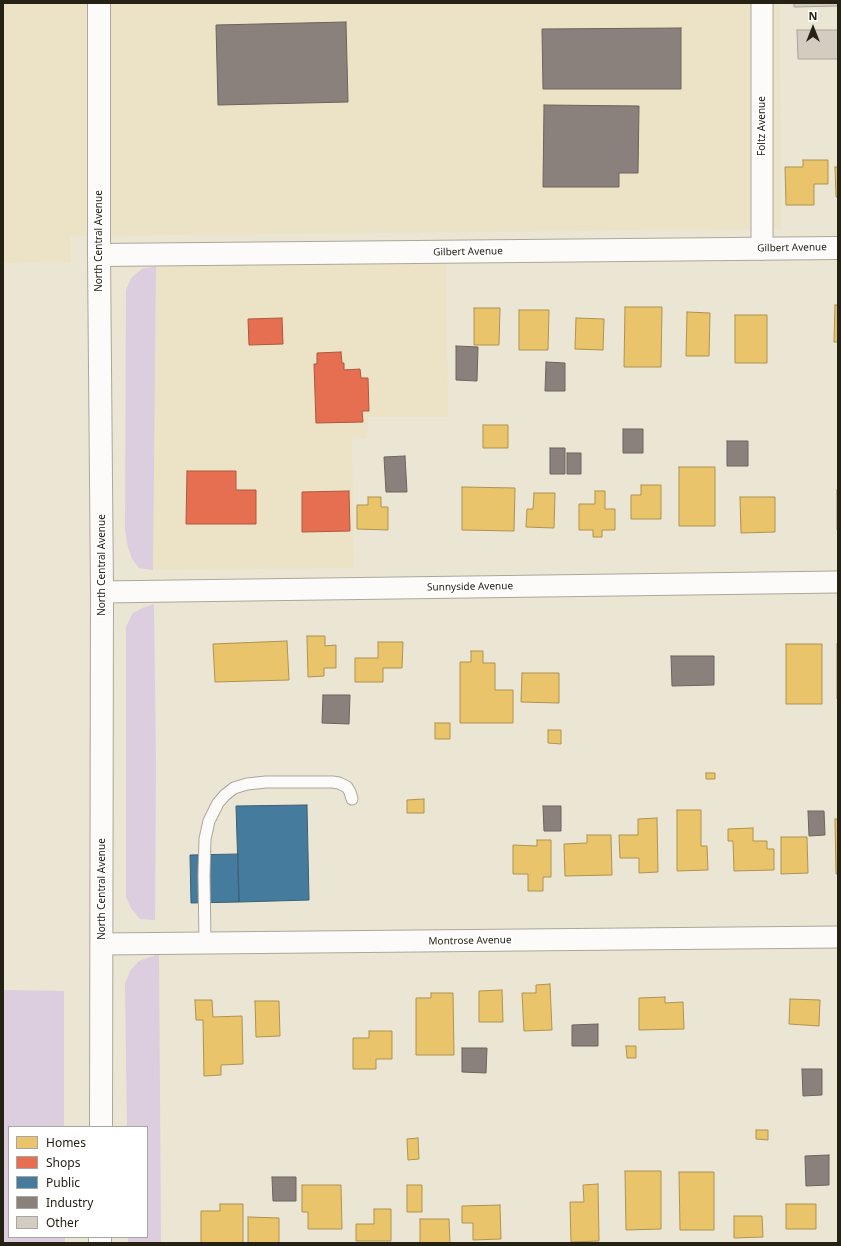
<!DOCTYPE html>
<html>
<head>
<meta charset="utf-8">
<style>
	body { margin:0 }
	#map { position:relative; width:841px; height:1246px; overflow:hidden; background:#ebe5d4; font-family:"Noto Sans",sans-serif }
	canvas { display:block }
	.frame { position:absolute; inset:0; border:4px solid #252115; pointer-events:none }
	.legend { position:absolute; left:8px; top:1126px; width:140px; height:112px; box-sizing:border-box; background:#fff; border:1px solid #a8a6a1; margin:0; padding:5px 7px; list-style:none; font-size:12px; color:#252115 }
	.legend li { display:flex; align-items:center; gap:8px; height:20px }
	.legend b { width:20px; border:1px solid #a8a6a1 }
	.north { position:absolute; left:793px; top:8px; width:40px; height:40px; -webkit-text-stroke:3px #fff; paint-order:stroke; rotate:0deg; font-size:11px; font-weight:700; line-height:16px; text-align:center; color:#252115 }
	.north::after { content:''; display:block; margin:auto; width:14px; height:18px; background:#252115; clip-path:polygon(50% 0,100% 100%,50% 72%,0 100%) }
</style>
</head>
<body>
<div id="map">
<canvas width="841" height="1246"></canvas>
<div class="frame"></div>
<ul class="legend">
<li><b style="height:11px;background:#e9c46a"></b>Homes</li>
<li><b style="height:11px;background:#e76f51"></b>Shops</li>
<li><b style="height:11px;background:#457b9d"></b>Public</li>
<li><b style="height:11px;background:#8a817c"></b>Industry</li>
<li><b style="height:11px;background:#d2cdc0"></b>Other</li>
</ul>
<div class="north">N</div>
</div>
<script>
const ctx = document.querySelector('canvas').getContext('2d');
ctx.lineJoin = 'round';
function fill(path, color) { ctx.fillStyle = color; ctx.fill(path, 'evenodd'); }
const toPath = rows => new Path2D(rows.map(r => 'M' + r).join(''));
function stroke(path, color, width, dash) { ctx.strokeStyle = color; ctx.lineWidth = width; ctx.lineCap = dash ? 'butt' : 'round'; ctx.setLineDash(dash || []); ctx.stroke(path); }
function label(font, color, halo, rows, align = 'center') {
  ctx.font = font + ' "Noto Sans",sans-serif'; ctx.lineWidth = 4; ctx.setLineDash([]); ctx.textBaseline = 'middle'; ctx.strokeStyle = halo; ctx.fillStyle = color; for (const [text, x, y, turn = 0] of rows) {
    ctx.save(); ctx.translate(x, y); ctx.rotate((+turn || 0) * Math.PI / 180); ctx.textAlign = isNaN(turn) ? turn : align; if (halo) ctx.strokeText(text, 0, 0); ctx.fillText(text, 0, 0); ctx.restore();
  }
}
fill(toPath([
	[3,3,780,3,781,229,70,236,71,262,3,263],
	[446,263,448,417,368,417,367,438,352,438,354,568,153,570,156,266]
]), '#ece2c5');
fill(toPath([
	[156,266,153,570,139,568,132,559,128,547,125,530,126,290,131,278,142,269],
	[154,604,156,766,155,920,140,919,131,908,126,897,126,627,132,614,142,608],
	[159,954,161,1243,128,1243,128,1237,147,1237,147,1127,127,1127,125,984,130,971,139,961],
	[3,990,64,991,64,1127,9,1127,9,1237,65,1237,65,1243,3,1243]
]), '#dccddf');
const homes = toPath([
	[803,160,828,160,828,184,814,184,814,205,786,205,785,167,803,167,803,160],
	[835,167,838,167,838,197,836,197,835,167],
	[835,305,838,305,838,342,834,342,835,305],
	[625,307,662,307,661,367,624,367,625,307],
	[474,308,500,308,499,345,474,345,474,308],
	[519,310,549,310,548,350,519,350,519,310],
	[687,312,710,313,709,356,686,356,687,312],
	[735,315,767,315,767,363,735,363,735,315],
	[576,318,604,319,603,350,575,349,576,318],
	[483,425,508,425,508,448,483,448,483,425],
	[679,467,715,467,715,526,679,526,679,467],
	[641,485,661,485,661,519,631,519,631,495,641,495,641,485],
	[462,487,515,488,514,531,462,530,462,487],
	[837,490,838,490,838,530,837,530,837,490],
	[595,491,605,491,605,509,615,509,615,530,602,530,602,537,593,537,593,530,579,530,579,504,595,504,595,491],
	[534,493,555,493,554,528,526,527,527,509,533,509,534,493],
	[368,497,381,497,381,507,388,507,388,530,357,529,357,505,368,505,368,497],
	[740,497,775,497,775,532,741,533,740,497],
	[307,636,325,636,325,646,336,645,336,668,324,668,324,676,308,677,307,636],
	[287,641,289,680,215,682,213,644,287,641],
	[378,642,403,642,402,668,383,668,383,682,355,682,355,658,378,658,378,642],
	[786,644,822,644,822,704,786,704,786,644],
	[837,644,838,644,838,699,837,699,837,644],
	[471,651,483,651,483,663,495,663,495,690,513,690,513,723,460,723,460,662,471,662,471,651],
	[522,673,559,673,559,703,521,702,522,673],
	[435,723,450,723,450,739,435,739,435,723],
	[548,730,561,730,561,744,548,743,548,730],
	[706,773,715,773,715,779,706,779,706,773],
	[424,799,424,813,407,813,407,800,424,799],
	[677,810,701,810,701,846,707,846,708,870,677,871,677,810],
	[657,818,658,872,639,873,639,858,620,858,619,835,638,835,638,819,657,818],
	[835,819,838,819,838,874,836,874,835,819],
	[753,828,753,841,767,841,767,849,774,849,774,870,734,871,733,841,728,841,728,829,753,828],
	[587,835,611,835,612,875,565,876,564,844,587,843,587,835],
	[781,837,807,837,808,873,781,874,781,837],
	[537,840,551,840,551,877,543,877,543,891,528,891,528,874,513,874,513,845,537,846,537,840],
	[550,984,552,1030,524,1031,522,993,536,993,536,985,550,984],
	[502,990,503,1022,479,1022,479,991,502,990],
	[431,993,453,993,454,1055,416,1055,416,998,431,998,431,993],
	[665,997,665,1003,683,1002,684,1029,639,1030,639,998,665,997],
	[790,999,820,1000,819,1026,789,1024,790,999],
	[195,1000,212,1000,213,1017,242,1016,243,1064,221,1065,221,1075,204,1076,203,1020,196,1020,195,1000],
	[255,1001,279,1001,280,1036,256,1037,255,1001],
	[369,1031,392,1031,392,1059,376,1059,376,1069,353,1069,353,1038,369,1038,369,1031],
	[626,1046,636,1046,636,1058,627,1058,626,1046],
	[756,1130,768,1130,768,1140,756,1139,756,1130],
	[418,1138,419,1159,408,1160,407,1139,418,1138],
	[625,1171,661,1171,661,1229,626,1230,625,1171],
	[679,1172,714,1172,714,1230,680,1230,679,1172],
	[598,1184,599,1241,571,1242,570,1202,584,1202,583,1185,598,1184],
	[302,1185,341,1185,342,1229,308,1229,308,1212,302,1212,302,1185],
	[407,1185,422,1185,422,1212,407,1212,407,1185],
	[220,1204,243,1204,243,1243,201,1243,201,1211,220,1211,220,1204],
	[786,1204,816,1204,816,1229,786,1229,786,1204],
	[500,1205,501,1239,473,1240,473,1223,462,1223,462,1206,500,1205],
	[374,1209,391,1209,391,1241,356,1241,356,1224,374,1224,374,1209],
	[734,1216,762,1216,763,1237,734,1238,734,1216],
	[248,1217,279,1218,279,1243,248,1243,248,1217],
	[420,1219,449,1219,450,1243,420,1243,420,1219]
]);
fill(homes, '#e9c46a');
stroke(homes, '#ae9350', 1);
const shops = toPath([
	[282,318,283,344,249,345,248,319,282,318],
	[341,352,342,363,344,363,344,370,360,369,361,378,368,378,369,411,362,411,363,422,316,423,314,364,317,364,317,353,341,352],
	[187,471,236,471,236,490,256,490,256,524,186,524,187,471],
	[349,491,350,531,302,532,302,492,349,491]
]);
fill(shops, '#e76f51');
stroke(shops, '#ad583f', 1);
const public = toPath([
	[307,805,309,900,239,902,236,806,307,805],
	[238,854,239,902,191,903,190,855,238,854]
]);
fill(public, '#457b9d');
stroke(public, '#3b6074', 1);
const industry = toPath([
	[346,22,348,102,218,105,216,25,346,22],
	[681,28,681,89,543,89,542,29,681,28],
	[544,105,639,106,638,173,619,173,619,187,543,187,544,105],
	[456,346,478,347,477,381,456,380,456,346],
	[546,362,565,363,565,391,545,391,546,362],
	[623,429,643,429,643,453,623,453,623,429],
	[727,441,748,441,748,466,727,466,727,441],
	[550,448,565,448,565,474,550,474,550,448],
	[567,453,581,453,581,474,567,474,567,453],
	[405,456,407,492,386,492,384,457,405,456],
	[671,656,714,656,714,685,672,686,671,656],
	[323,695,350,695,349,724,322,723,323,695],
	[543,806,561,806,561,831,544,831,543,806],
	[808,811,824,811,825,835,809,836,808,811],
	[598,1024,598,1046,572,1046,572,1025,598,1024],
	[462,1048,487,1048,486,1073,462,1072,462,1048],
	[802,1069,822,1069,822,1095,803,1096,802,1069],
	[829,1155,829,1185,806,1186,805,1156,829,1155],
	[272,1177,296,1177,296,1201,273,1201,272,1177]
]);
fill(industry, '#8a817c');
stroke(industry, '#6c645d', 1);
const building = toPath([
	[794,3,838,3,838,6,794,7,794,3],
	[797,30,838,30,838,59,798,59,797,30]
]);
fill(building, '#d2cdc0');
stroke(building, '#a9a598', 1);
const lane = toPath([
	[205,943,204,875,205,839,209,821,218,803,225,795,234,788,247,784,266,782,332,782,339,783,347,787,350,792,352,799]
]);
const street = toPath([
	[762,3,762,249],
	[102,592,838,582],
	[102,944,838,937]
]);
const secondary = toPath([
	[99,3,99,255,102,592,101,1127],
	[99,255,838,248],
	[100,1243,100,1237]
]);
stroke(lane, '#aba79a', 13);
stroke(street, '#aba79a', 23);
stroke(secondary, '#aba79a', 24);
stroke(lane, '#fcfbf9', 11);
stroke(street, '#fcfbf9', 21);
stroke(secondary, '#fcfbf9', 22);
label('10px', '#252115', '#fff', [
	["Foltz Avenue",762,126,-90],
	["North Central Avenue",99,241,-90],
	["Gilbert Avenue",792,248,-1],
	["Gilbert Avenue",468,252,-1],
	["North Central Avenue",102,565,-90],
	["Sunnyside Avenue",470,587,-1],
	["North Central Avenue",102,889,-90],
	["Montrose Avenue",470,941,-1]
]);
</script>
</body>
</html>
